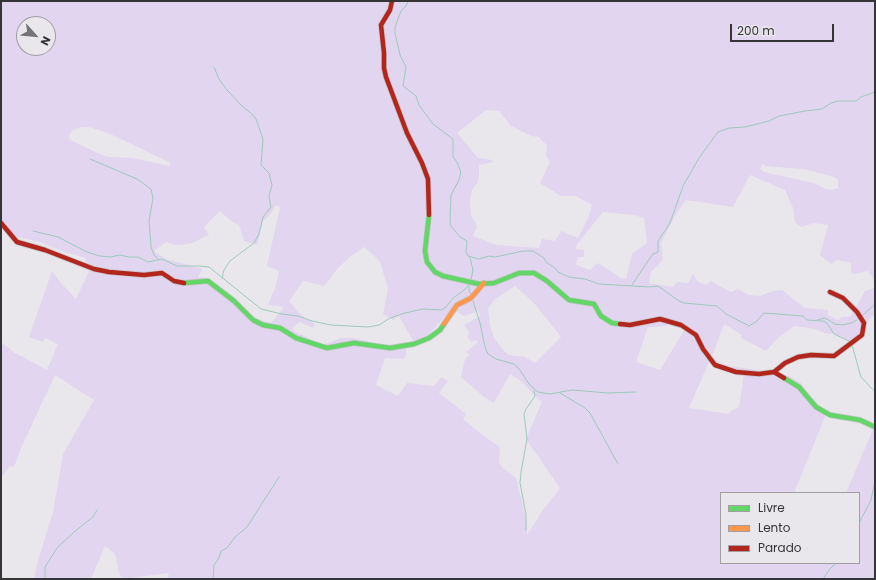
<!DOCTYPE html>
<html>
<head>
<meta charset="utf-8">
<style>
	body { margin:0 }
	#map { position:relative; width:876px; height:580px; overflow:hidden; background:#e9e7eb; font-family:Poppins,sans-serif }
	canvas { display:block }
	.frame { position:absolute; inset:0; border:2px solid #353437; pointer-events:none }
	.legend { position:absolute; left:720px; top:492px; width:140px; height:72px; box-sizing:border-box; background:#e9e6ec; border:1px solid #a19fa4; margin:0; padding:5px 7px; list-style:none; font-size:12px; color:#353437 }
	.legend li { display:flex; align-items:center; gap:8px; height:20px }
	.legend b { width:20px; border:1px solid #a19fa4 }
	.north { position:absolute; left:16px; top:16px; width:40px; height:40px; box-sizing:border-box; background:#e9e6ec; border:1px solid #a19fa4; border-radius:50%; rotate:117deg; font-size:11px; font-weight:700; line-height:16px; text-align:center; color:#353437 }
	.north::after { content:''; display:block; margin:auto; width:14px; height:18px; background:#747376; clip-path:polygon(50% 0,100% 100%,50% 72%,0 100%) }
	.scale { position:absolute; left:730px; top:24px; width:104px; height:18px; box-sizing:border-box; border:2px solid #353437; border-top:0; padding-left:5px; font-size:12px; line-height:14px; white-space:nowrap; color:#353437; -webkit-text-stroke:3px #e9e6ec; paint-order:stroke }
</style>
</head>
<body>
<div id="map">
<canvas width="876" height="580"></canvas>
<div class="frame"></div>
<ul class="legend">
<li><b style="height:5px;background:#63d668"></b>Livre</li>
<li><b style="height:5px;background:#ff974d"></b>Lento</li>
<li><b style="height:5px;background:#b3261e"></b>Parado</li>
</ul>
<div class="north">N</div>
<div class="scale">200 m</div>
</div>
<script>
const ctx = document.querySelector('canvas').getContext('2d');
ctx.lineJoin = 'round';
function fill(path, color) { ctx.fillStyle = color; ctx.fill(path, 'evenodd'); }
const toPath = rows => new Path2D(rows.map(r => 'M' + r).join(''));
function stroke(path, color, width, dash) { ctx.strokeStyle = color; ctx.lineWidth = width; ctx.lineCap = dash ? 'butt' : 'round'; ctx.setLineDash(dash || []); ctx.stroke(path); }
fill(toPath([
	[1,1,875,1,875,314,870,318,853,342,834,334,825,333,815,329,794,326,778,338,766,351,741,338,742,335,724,324,712,357,718,362,729,366,783,374,793,378,802,384,812,400,826,414,794,493,721,493,721,563,859,563,859,493,846,493,874,427,875,579,167,579,169,573,123,579,119,573,116,557,113,552,105,546,91,579,34,579,38,561,53,512,63,454,94,400,55,375,21,448,14,467,10,466,1,478,1,342,15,353,47,370,58,344,45,338,43,342,29,337,52,271,60,282,76,299,89,271,85,258,62,251,40,242,17,237,12,234,1,219],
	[24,24,48,24,48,48,24,48],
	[486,110,499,111,511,126,531,136,539,137,541,140,547,145,546,156,550,162,540,183,561,196,576,196,579,198,592,205,588,218,578,238,561,231,555,241,542,239,539,248,496,245,473,236,477,226,471,215,470,201,472,190,477,183,479,175,479,165,493,162,492,160,478,158,457,133],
	[82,127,89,127,108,133,171,163,169,166,132,158,109,157,102,155,70,140,69,136,73,130],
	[762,164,766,166,775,167,803,169,834,177,838,180,838,188,832,190,826,189,813,183,764,172,760,169],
	[750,175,785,190,793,208,795,222,798,225,802,227,814,223,828,225,820,255,831,264,837,260,851,263,851,273,854,274,868,271,873,278,874,288,865,291,852,314,849,317,842,317,838,320,828,315,828,310,805,308,782,290,773,291,760,296,748,295,738,289,731,292,727,290,711,281,706,285,698,282,693,274,688,283,677,282,673,287,649,283,651,272,663,260,661,243,676,214,686,200,733,207],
	[276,205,280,207,267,266,279,271,275,288,268,305,284,307,271,323,257,319,245,311,212,281,204,277,198,277,202,269,166,259,154,251,166,242,174,245,181,245,192,243,209,235,204,227,220,211,231,221,239,225,244,241,257,245,263,221,269,216],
	[603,212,633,215,644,218,647,243,632,254,626,279,621,278,598,263,590,270,576,265,578,257,584,257,584,250,576,249,577,244],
	[364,247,380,261,388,289,383,314,393,320,399,316,413,341,428,335,452,309,464,316,479,311,480,316,464,325,469,332,467,337,471,342,476,340,478,342,466,352,470,355,465,359,461,377,484,397,494,403,510,374,521,381,534,395,542,402,526,439,560,488,543,510,527,535,526,517,516,478,503,468,499,463,500,447,481,434,463,419,466,414,439,393,448,381,441,377,434,386,407,383,398,396,376,385,385,358,405,359,407,346,401,344,387,345,376,343,352,338,341,338,328,343,321,344,294,331,292,328,300,322,313,328,315,324,300,314,289,301,303,281,324,286,338,268,351,256],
	[515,286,534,303,561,337,535,363,525,357,509,355,504,351,494,338,490,325,488,308,494,300],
	[669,325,679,327,685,329,660,370,636,362,648,327,657,327],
	[709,362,713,364,744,374,739,407,732,410,729,414,689,408]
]), '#e2d5f0');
stroke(toPath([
	[408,1,406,6,401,11,395,27,395,33,400,55,406,67,403,86,416,96,419,105,433,124,453,139,453,157,457,162,461,172,459,180,451,195,450,222,451,226,460,237,467,241,466,252,468,256,479,259,489,256,495,257,523,251,533,251,544,258,546,262,555,268,558,272,569,277,585,279,599,284,649,287,658,286,679,301,684,303,717,306,726,314,749,326,757,321,764,313,803,316,807,320,823,321,827,323,834,334,851,342],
	[214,67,219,79,227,90,242,106,252,114,256,119,263,139,261,165,269,173,272,185,269,196,271,207,263,217,259,234,254,243,230,261,224,270,222,278],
	[90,159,137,179,151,189,153,198,149,221,151,247,154,255,158,259],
	[33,231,58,237,87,252,100,256,110,257,120,255,129,257,138,257,148,262,162,259,177,266,200,266,209,267,261,309,282,314,298,316,312,321,331,325,368,327,379,325,390,318,405,313,423,309,441,310,446,307,453,298,463,291,469,285],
	[470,258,473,270,471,280],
	[632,285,650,258,653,254,658,252,658,241,670,223,683,186,699,158,718,132,729,128,745,127,769,121,779,116,805,111,822,109,831,103,838,101,856,101,861,97,875,92],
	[469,286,469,291,471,294],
	[473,301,480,323,485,347,488,354,496,359,514,364,520,370,529,384,538,392,550,394,572,390,608,393,636,392],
	[862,316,875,304],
	[817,320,825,318,835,324,843,325,851,323,857,320],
	[852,345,861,377,875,392],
	[560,393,585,408,590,413,618,464],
	[859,523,871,500,875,481],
	[526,530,526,514,520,483,521,472,527,439,524,414,526,409,535,396,534,391],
	[45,579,45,567,57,548,74,532,93,517,97,510],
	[213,579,214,565,219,558,221,551,227,548,235,537,247,527,279,477],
	[823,579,829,570,836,563]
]), '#9ccaba', 1);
const fast = toPath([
	[429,215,425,251,427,262,435,272,443,276,479,284,494,283,519,273,534,273,547,281,569,300,594,304,601,316,612,323,620,324],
	[184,283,208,281,234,301,253,320,263,325,280,328,296,338,327,348,354,343,390,348,414,344,429,338,440,330,444,324],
	[784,378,799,387,816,407,830,415,860,420,875,427]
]);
const slow = toPath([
	[444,324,457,305,471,298,484,283]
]);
const jam = toPath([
	[392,1,390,10,381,25,384,53,384,68,386,77,407,133,422,163,428,179,429,215],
	[1,223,17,242,45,250,94,269,109,272,144,275,162,273,174,281,184,283],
	[620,324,630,325,660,319,681,325,696,335,703,349,715,365,736,372,759,374,774,372,784,378],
	[774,372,785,363,798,357,811,355,834,356,862,335,864,323,857,312,843,298,830,292]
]);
stroke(fast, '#c5c4c6', 6);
stroke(slow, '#c5c4c6', 6);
stroke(jam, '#c5c4c6', 6);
stroke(fast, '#63d668', 4.5);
stroke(slow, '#ff974d', 4.5);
stroke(jam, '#b3261e', 4.5);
</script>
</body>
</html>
